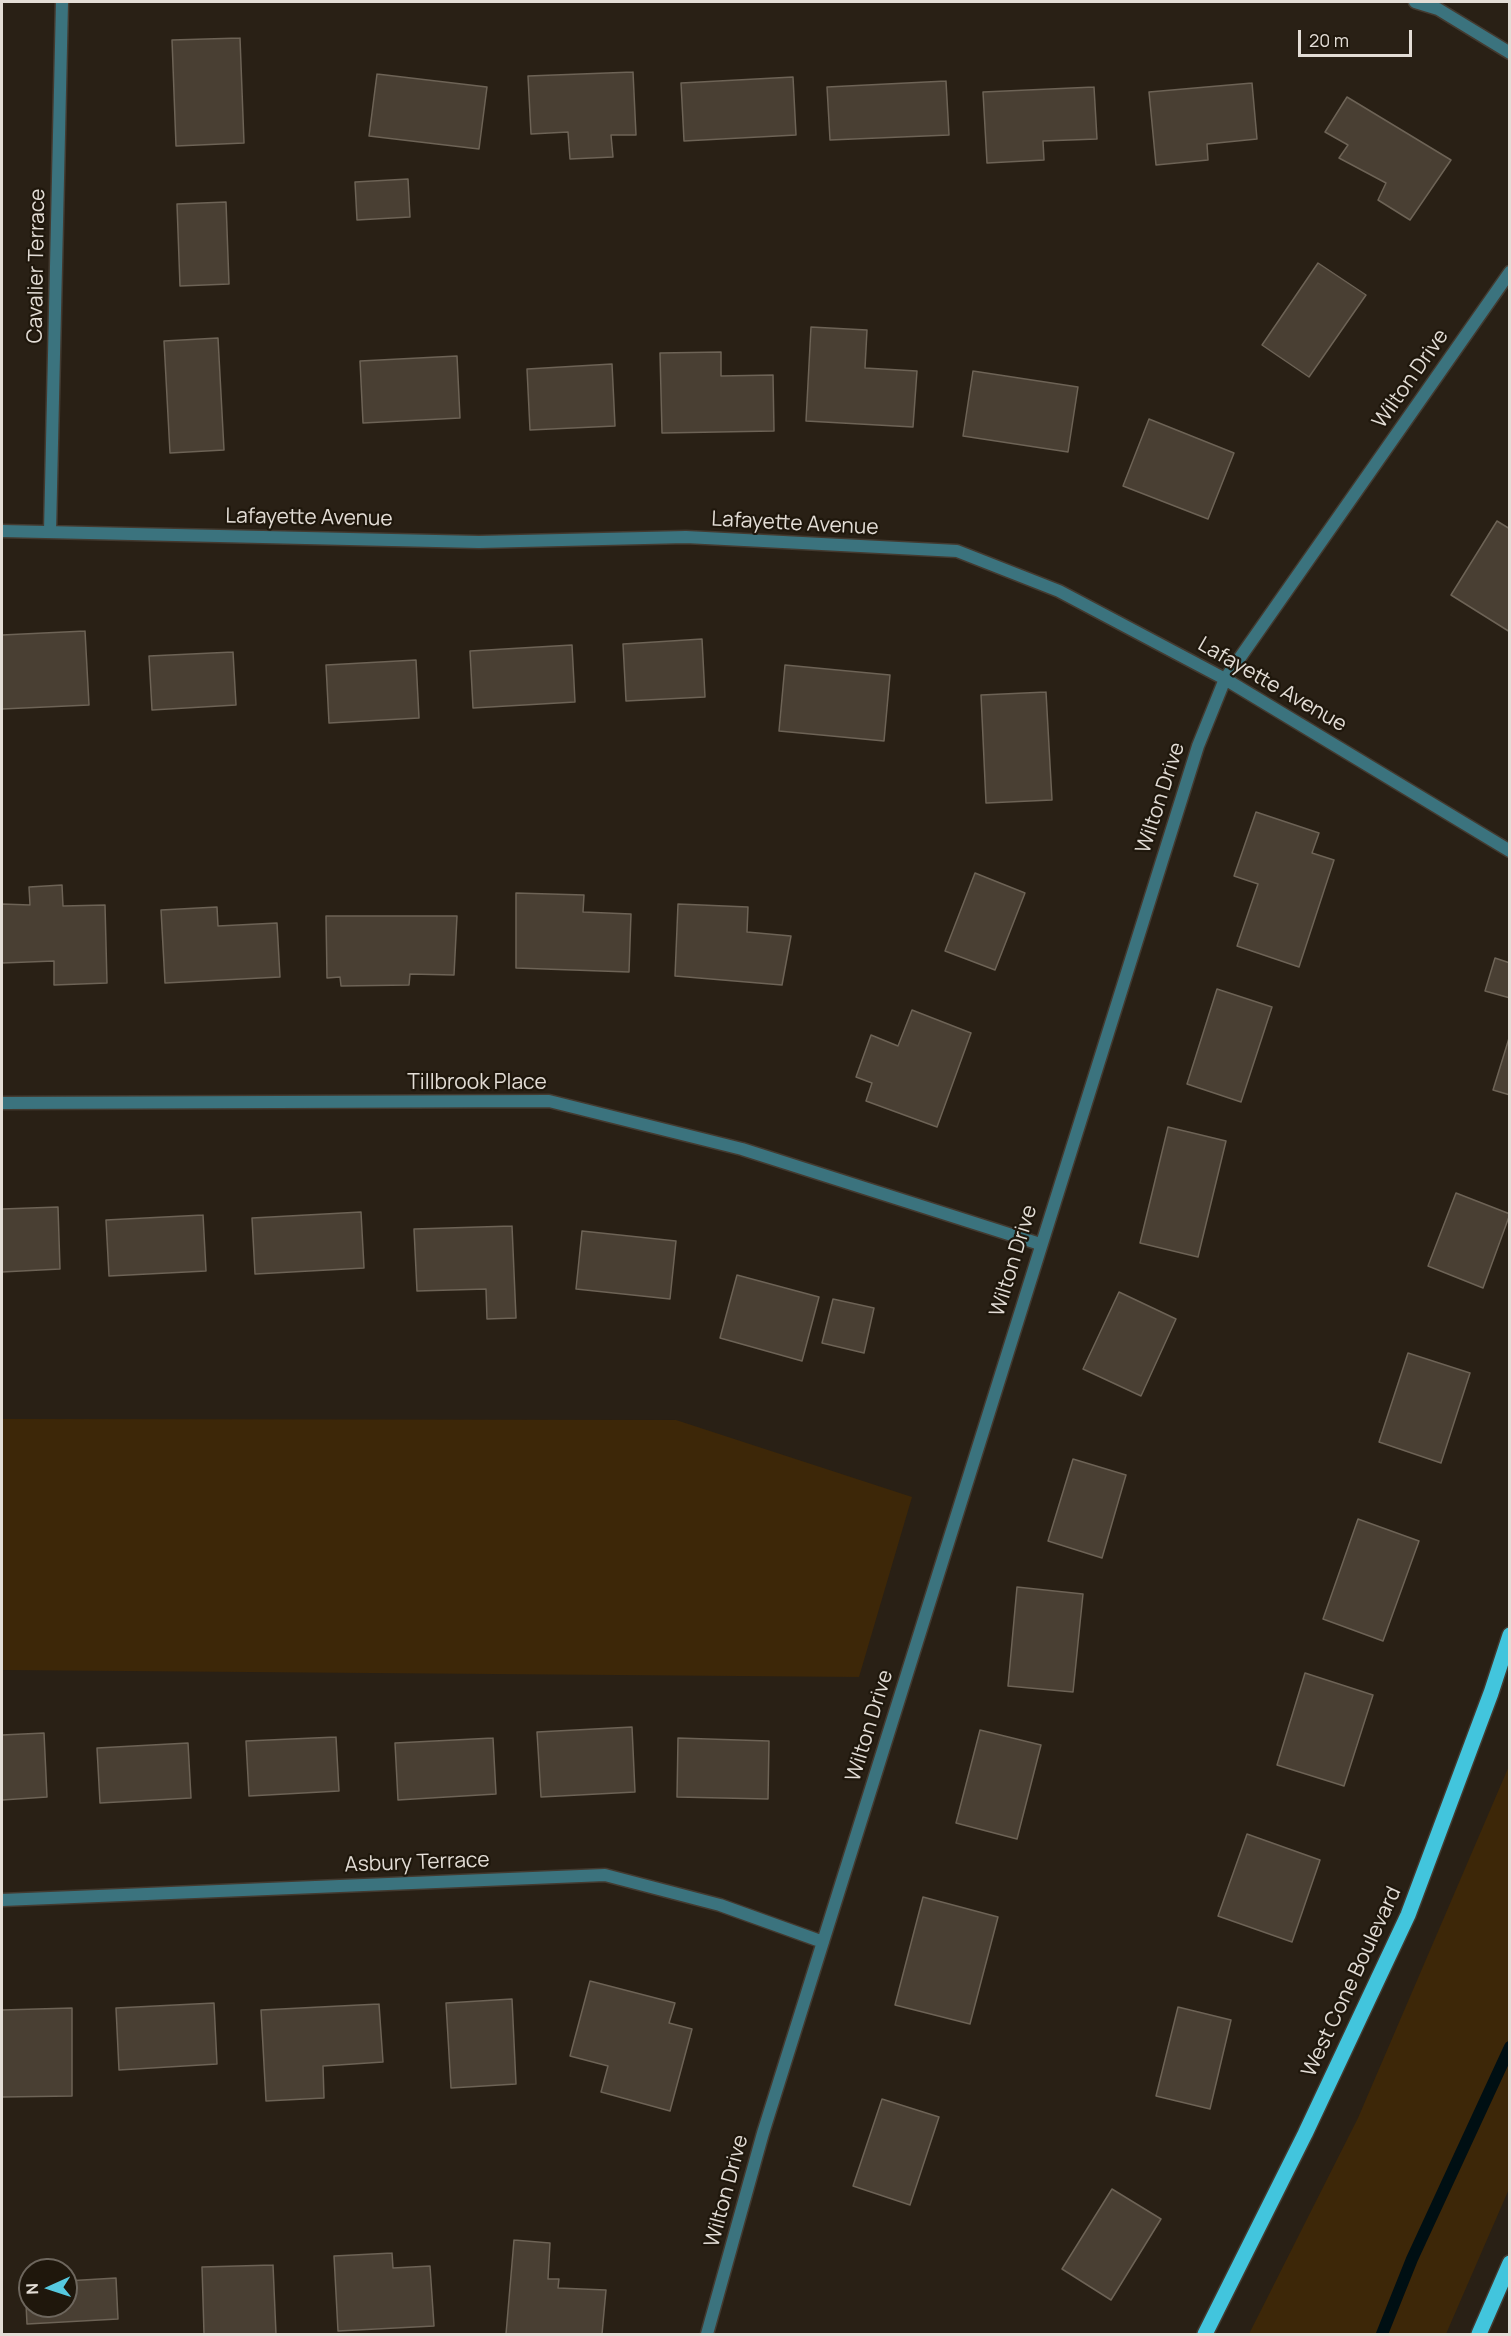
<!DOCTYPE html>
<html>
<head>
<meta charset="utf-8">
<style>
	body { margin:0 }
	#map { position:relative; width:1511px; height:2336px; overflow:hidden; background:#292015; font-family:Manrope,sans-serif }
	canvas { display:block }
	.frame { position:absolute; inset:0; border:3px solid #e3ddd6; pointer-events:none }
	.north { position:absolute; left:18px; top:2258px; width:60px; height:60px; box-sizing:border-box; background:#1f170c; border:2px solid #6d665d; border-radius:50%; rotate:267deg; font-size:16px; font-weight:700; line-height:24px; text-align:center; color:#e3ddd6 }
	.north::after { content:''; display:block; margin:auto; width:21px; height:27px; background:#56c9e0; clip-path:polygon(50% 0,100% 100%,50% 72%,0 100%) }
	.scale { position:absolute; left:1298px; top:30px; width:114px; height:27px; box-sizing:border-box; border:3px solid #e3ddd6; border-top:0; padding-left:8px; font-size:18px; line-height:21px; white-space:nowrap; color:#e3ddd6; -webkit-text-stroke:4px #1f170c; paint-order:stroke }
</style>
</head>
<body>
<div id="map">
<canvas width="1511" height="2336"></canvas>
<div class="frame"></div>
<div class="north">N</div>
<div class="scale">20 m</div>
</div>
<script>
const ctx = document.querySelector('canvas').getContext('2d');
ctx.lineJoin = 'round';
function fill(path, color) { ctx.fillStyle = color; ctx.fill(path, 'evenodd'); }
const toPath = rows => new Path2D(rows.map(r => 'M' + r).join(''));
function stroke(path, color, width, dash) { ctx.strokeStyle = color; ctx.lineWidth = width; ctx.lineCap = dash ? 'butt' : 'round'; ctx.setLineDash(dash || []); ctx.stroke(path); }
function label(font, color, halo, rows, align = 'center') {
  ctx.font = font + ' Manrope,sans-serif'; ctx.lineWidth = 4.5; ctx.setLineDash([]); ctx.textBaseline = 'middle'; ctx.strokeStyle = halo; ctx.fillStyle = color; for (const [text, x, y, turn = 0] of rows) {
    ctx.save(); ctx.translate(x, y); ctx.rotate((+turn || 0) * Math.PI / 180); ctx.textAlign = isNaN(turn) ? turn : align; if (halo) ctx.strokeText(text, 0, 0); ctx.fillText(text, 0, 0); ctx.restore();
  }
}
fill(toPath([
	[2,1419,676,1420,912,1497,859,1677,2,1670],
	[1509,1766,1509,2189,1446,2334,1249,2334,1358,2118]
]), '#3d2708');
stroke(toPath([
	[1382,2334,1412,2259,1510,2047]
]), '#000f13', 12);
const building = toPath([
	[240,38,244,143,176,146,172,40,240,38],
	[633,72,636,135,611,135,613,157,570,159,568,132,531,134,528,76,633,72],
	[377,74,487,87,479,149,369,136,377,74],
	[793,77,796,135,684,141,681,83,793,77],
	[946,81,949,135,830,140,827,87,946,81],
	[1252,83,1257,139,1207,144,1208,160,1156,165,1149,92,1252,83],
	[1094,87,1097,139,1043,141,1044,160,987,163,983,92,1094,87],
	[1347,97,1451,160,1410,220,1378,200,1386,183,1339,158,1348,145,1325,132,1347,97],
	[408,179,410,217,357,220,355,182,408,179],
	[226,202,229,284,180,286,177,204,226,202],
	[1318,263,1366,295,1309,377,1262,345,1318,263],
	[811,327,867,330,865,368,917,371,913,427,806,421,811,327],
	[218,338,224,450,170,453,164,341,218,338],
	[721,352,721,376,773,375,774,431,662,433,660,353,721,352],
	[457,356,460,418,363,423,360,361,457,356],
	[612,364,615,426,530,430,527,369,612,364],
	[973,371,1078,387,1068,452,963,436,973,371],
	[1149,419,1234,453,1208,519,1123,486,1149,419],
	[1497,521,1510,529,1510,632,1451,595,1497,521],
	[85,631,89,705,2,709,2,635,85,631],
	[702,639,705,697,626,701,623,644,702,639],
	[572,645,575,702,473,708,470,651,572,645],
	[233,652,236,705,152,710,149,656,233,652],
	[416,660,419,718,329,723,326,665,416,660],
	[785,665,890,675,884,741,779,731,785,665],
	[1046,692,1052,800,986,803,981,695,1046,692],
	[1256,812,1319,833,1312,853,1334,860,1299,967,1237,946,1258,884,1234,876,1256,812],
	[975,873,1025,893,995,970,945,951,975,873],
	[62,885,63,906,105,905,107,983,54,985,54,961,2,963,2,904,30,905,29,887,62,885],
	[516,893,584,895,583,912,631,914,629,972,516,968,516,893],
	[678,904,748,907,747,932,791,936,782,985,675,976,678,904],
	[217,907,218,926,277,923,280,977,165,983,161,910,217,907],
	[326,916,457,916,454,975,410,974,409,985,341,986,340,977,327,978,326,916],
	[1495,958,1510,963,1510,998,1485,991,1495,958],
	[1217,989,1272,1007,1241,1102,1187,1084,1217,989],
	[912,1010,971,1033,937,1127,866,1101,872,1083,856,1077,871,1035,898,1046,912,1010],
	[1510,1035,1510,1095,1493,1090,1510,1035],
	[1168,1127,1226,1141,1198,1257,1140,1243,1168,1127],
	[1456,1193,1510,1214,1483,1288,1428,1266,1456,1193],
	[58,1207,60,1269,2,1272,2,1209,58,1207],
	[361,1212,364,1268,255,1274,252,1218,361,1212],
	[203,1215,206,1271,109,1276,106,1220,203,1215],
	[512,1226,516,1318,487,1319,486,1289,417,1291,414,1229,512,1226],
	[582,1231,676,1241,670,1299,576,1289,582,1231],
	[737,1275,819,1297,802,1361,720,1338,737,1275],
	[1119,1292,1176,1319,1141,1396,1083,1369,1119,1292],
	[833,1299,874,1308,864,1353,822,1343,833,1299],
	[1408,1353,1470,1373,1441,1463,1379,1442,1408,1353],
	[1073,1459,1126,1475,1102,1558,1048,1541,1073,1459],
	[1358,1519,1419,1541,1383,1641,1323,1619,1358,1519],
	[1017,1587,1083,1594,1073,1692,1008,1686,1017,1587],
	[1305,1673,1373,1695,1344,1786,1277,1765,1305,1673],
	[632,1727,635,1792,541,1797,537,1732,632,1727],
	[980,1730,1041,1745,1017,1839,956,1823,980,1730],
	[44,1733,47,1797,2,1800,2,1735,44,1733],
	[336,1737,339,1791,249,1796,246,1741,336,1737],
	[493,1738,496,1794,398,1800,395,1743,493,1738],
	[678,1738,769,1741,768,1799,677,1797,678,1738],
	[188,1743,191,1798,100,1803,97,1748,188,1743],
	[1247,1834,1320,1860,1292,1942,1218,1916,1247,1834],
	[923,1897,998,1917,970,2024,895,2005,923,1897],
	[590,1981,675,2003,669,2023,692,2029,670,2111,601,2092,608,2066,570,2056,590,1981],
	[512,1999,516,2084,451,2088,446,2003,512,1999],
	[214,2003,217,2064,119,2070,116,2008,214,2003],
	[379,2004,383,2062,323,2066,324,2098,266,2101,261,2010,379,2004],
	[1178,2007,1231,2020,1210,2109,1156,2096,1178,2007],
	[72,2008,72,2096,2,2097,2,2010,72,2008],
	[882,2099,939,2117,910,2205,853,2186,882,2099],
	[1112,2189,1161,2219,1111,2300,1062,2269,1112,2189],
	[514,2240,550,2243,548,2279,559,2279,558,2288,606,2290,602,2334,506,2334,514,2240],
	[392,2253,393,2268,430,2266,434,2326,338,2331,334,2256,392,2253],
	[273,2265,276,2334,204,2334,202,2267,273,2265],
	[116,2278,118,2319,27,2324,25,2283,30,2283,30,2306,66,2306,66,2281,116,2278]
]);
fill(building, '#493f33');
stroke(building, '#6d6356', 1.5);
const minor = toPath([
	[1415,2,1438,9,1510,53],
	[2,531,479,542,686,537,957,551,1059,591,1225,679,1510,851],
	[50,531,62,2],
	[2,1103,549,1101,742,1149,1040,1244],
	[2,1900,605,1875,720,1905,823,1942],
	[707,2334,763,2133,1198,746,1225,679,1510,272]
]);
const primary = toPath([
	[1205,2334,1305,2134,1408,1915,1491,1693,1510,1635],
	[1479,2334,1510,2263]
]);
stroke(minor, '#433a30', 15);
stroke(primary, '#433a30', 18);
stroke(minor, '#3b737e', 12);
stroke(primary, '#42c5dd', 15);
label('21px', '#e3ddd6', '#1f170c', [
	["Cavalier Terrace",37,266,-89],
	["Wilton Drive",1411,379,-55],
	["Lafayette Avenue",309,518,1],
	["Lafayette Avenue",795,524,3],
	["Lafayette Avenue",1272,685,30],
	["Wilton Drive",1161,798,-72],
	["Tillbrook Place",477,1083],
	["Wilton Drive",1014,1261,-73],
	["Wilton Drive",870,1726,-73],
	["Asbury Terrace",417,1863,-2],
	["West Cone Boulevard",1352,1982,-65],
	["Wilton Drive",727,2191,-75]
]);
</script>
</body>
</html>
